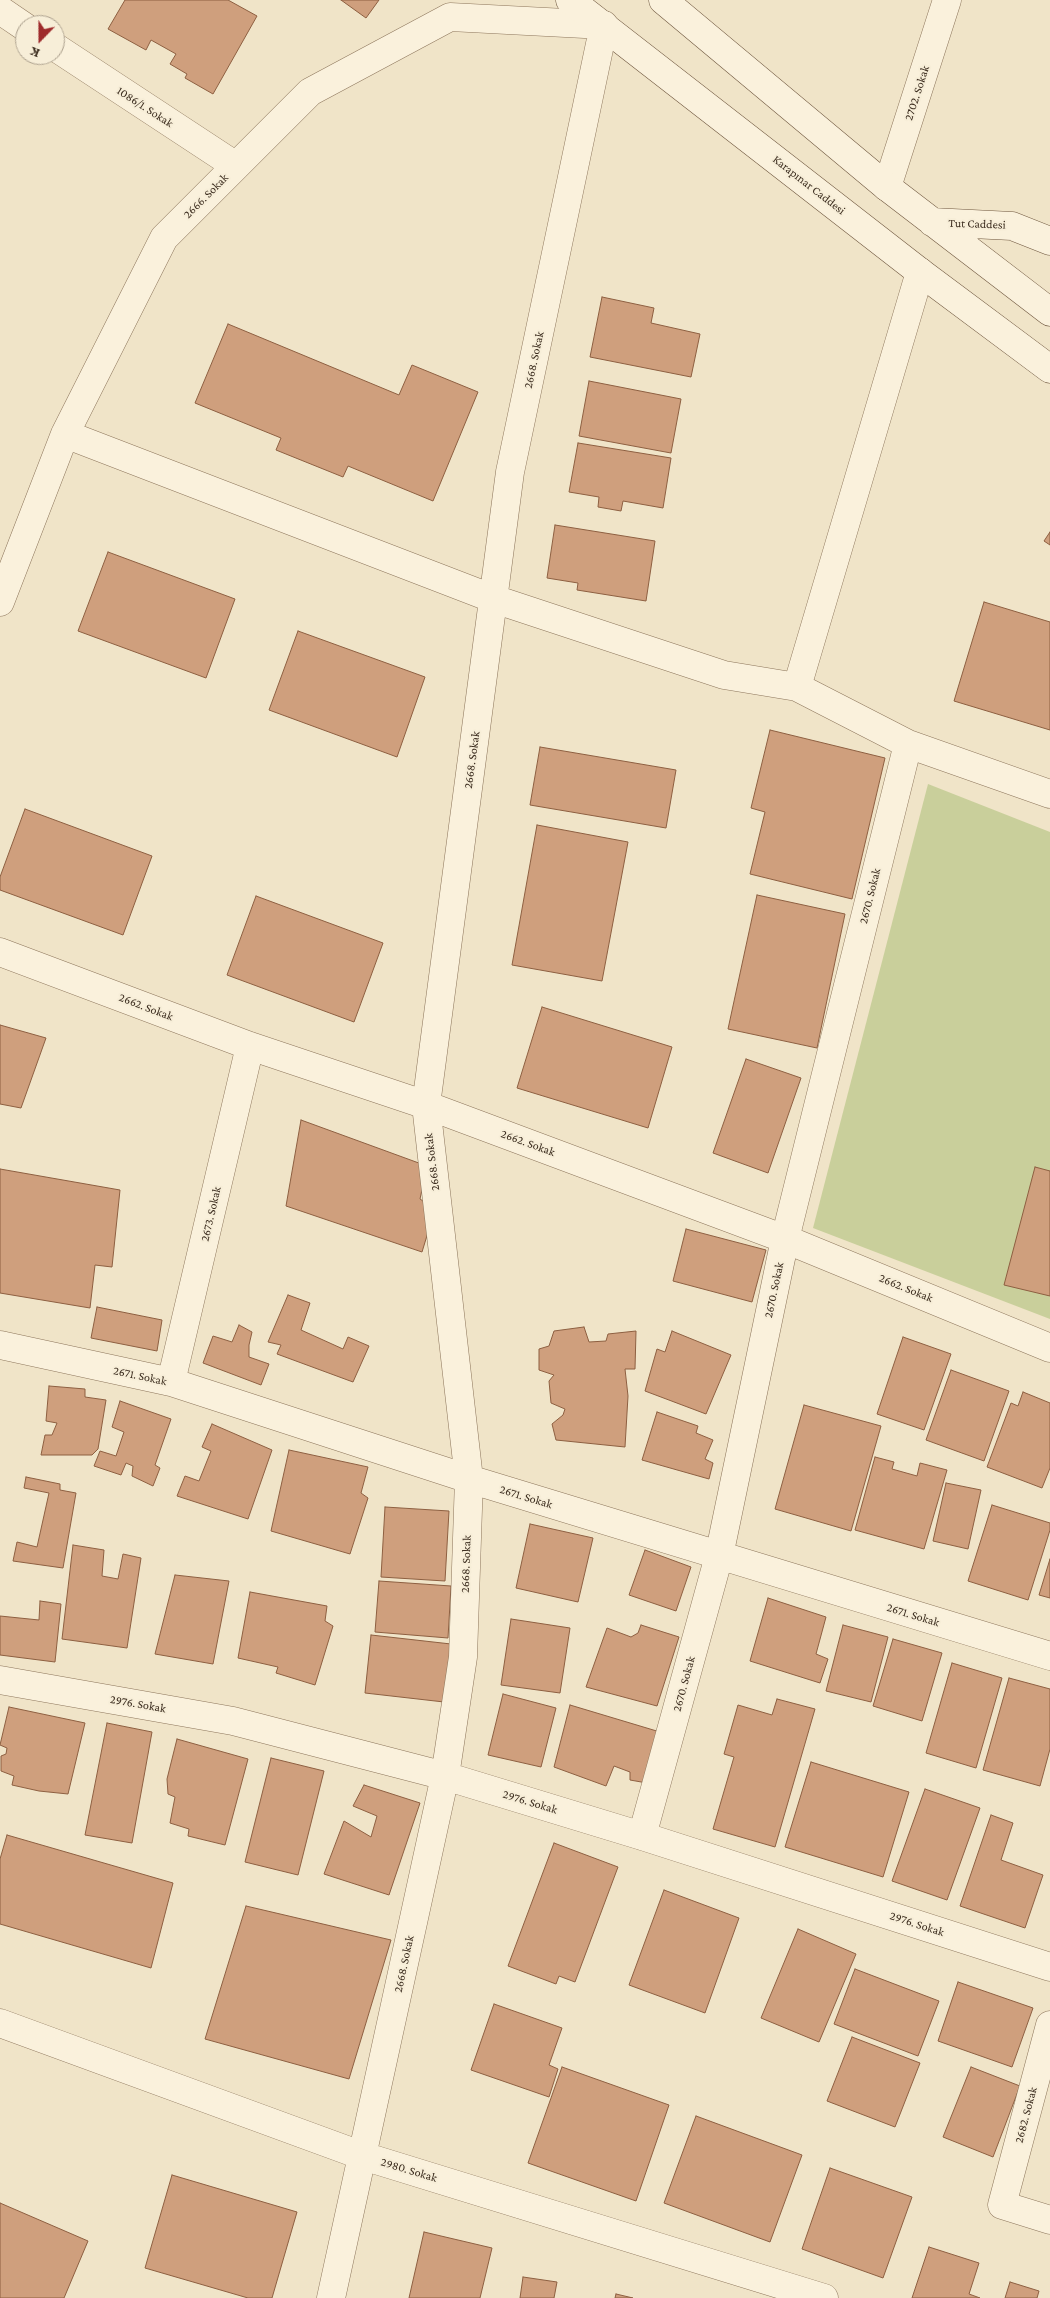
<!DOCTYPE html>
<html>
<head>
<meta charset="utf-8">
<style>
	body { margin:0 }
	#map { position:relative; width:1050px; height:2298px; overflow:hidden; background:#f0e4c8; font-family:"Crimson Pro",serif }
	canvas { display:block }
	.north { position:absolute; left:15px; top:15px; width:50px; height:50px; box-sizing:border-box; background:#f7eed8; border:1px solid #ada18e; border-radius:50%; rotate:202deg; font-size:14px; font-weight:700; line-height:20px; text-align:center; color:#3d2e20 }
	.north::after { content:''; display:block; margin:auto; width:18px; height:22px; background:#9e2a2b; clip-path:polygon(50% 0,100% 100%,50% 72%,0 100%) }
</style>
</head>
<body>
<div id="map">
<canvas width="1050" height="2298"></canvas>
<div class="north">K</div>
</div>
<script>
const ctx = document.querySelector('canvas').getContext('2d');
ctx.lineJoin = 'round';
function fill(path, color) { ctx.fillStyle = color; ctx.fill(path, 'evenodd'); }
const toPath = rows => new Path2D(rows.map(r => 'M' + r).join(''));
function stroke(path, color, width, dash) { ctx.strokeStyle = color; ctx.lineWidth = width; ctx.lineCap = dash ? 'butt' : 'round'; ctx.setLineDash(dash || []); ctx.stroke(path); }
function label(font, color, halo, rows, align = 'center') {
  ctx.font = font + ' "Crimson Pro",serif'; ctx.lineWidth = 4; ctx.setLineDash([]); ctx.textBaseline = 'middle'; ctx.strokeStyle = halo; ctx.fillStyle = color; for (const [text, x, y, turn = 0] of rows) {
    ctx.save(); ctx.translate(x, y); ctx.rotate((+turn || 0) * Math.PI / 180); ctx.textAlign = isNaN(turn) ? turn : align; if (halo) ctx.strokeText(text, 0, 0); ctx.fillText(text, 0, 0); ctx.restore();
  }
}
fill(toPath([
	[928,784,1050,832,1050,1319,813,1228]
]), '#c9cf9b');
const building = toPath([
	[125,0,228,0,257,16,213,94,185,78,187,74,170,64,176,54,151,40,146,50,108,29,125,0],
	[341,0,379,0,366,18,341,0],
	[602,297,654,308,651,323,700,334,691,377,590,357,602,297],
	[228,324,399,395,412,365,478,392,433,501,348,466,343,477,276,450,281,438,195,403,228,324],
	[589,381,681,399,671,453,579,436,589,381],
	[578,443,671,458,663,508,623,501,621,511,598,507,599,497,569,492,578,443],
	[555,525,655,541,646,601,577,590,578,583,547,578,555,525],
	[1050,532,1050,545,1044,541,1050,532],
	[108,552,235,599,206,678,78,631,108,552],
	[984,602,1050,622,1050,730,954,701,984,602],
	[298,631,425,677,397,757,269,710,298,631],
	[770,730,885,758,852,899,750,874,765,812,751,808,770,730],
	[540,747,676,770,666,828,530,805,540,747],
	[25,809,152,856,123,935,0,890,0,877,25,809],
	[537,825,628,842,602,981,512,965,537,825],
	[757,895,845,914,817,1048,728,1029,757,895],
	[256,896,383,943,354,1022,227,975,256,896],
	[542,1007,672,1047,648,1128,517,1088,542,1007],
	[0,1025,46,1038,21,1108,0,1104,0,1025],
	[746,1059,801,1078,768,1173,713,1153,746,1059],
	[301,1120,427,1166,420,1199,429,1205,429,1229,422,1252,286,1206,301,1120],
	[1035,1167,1050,1171,1050,1296,1004,1285,1035,1167],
	[0,1169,120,1190,112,1267,95,1265,90,1308,0,1293,0,1169],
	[686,1229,766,1250,752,1302,673,1281,686,1229],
	[288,1295,310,1303,301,1330,343,1349,348,1337,369,1346,353,1382,277,1354,281,1345,268,1342,288,1295],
	[97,1307,162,1320,157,1351,91,1338,97,1307],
	[239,1325,252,1332,249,1345,249,1357,269,1364,261,1385,203,1363,213,1336,232,1342,239,1325],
	[584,1327,589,1342,606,1341,608,1334,636,1331,635,1369,625,1369,628,1396,625,1447,556,1440,552,1424,563,1415,565,1409,551,1403,549,1381,554,1375,539,1370,539,1349,549,1346,554,1331,584,1327],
	[672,1331,731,1355,706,1414,645,1391,657,1349,665,1352,672,1331],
	[903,1337,951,1354,924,1430,877,1414,903,1337],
	[951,1370,1009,1391,984,1461,926,1440,951,1370],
	[49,1386,85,1389,85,1397,106,1400,98,1449,92,1455,41,1455,45,1435,52,1435,57,1423,46,1421,49,1386],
	[1023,1392,1050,1403,1050,1468,1042,1488,987,1467,1011,1403,1018,1406,1023,1392],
	[120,1401,171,1419,155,1465,160,1468,153,1486,132,1476,133,1466,126,1463,121,1475,94,1466,100,1451,116,1456,124,1432,112,1427,120,1401],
	[804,1405,881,1426,851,1531,775,1509,804,1405],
	[657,1412,698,1426,696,1433,713,1440,705,1459,713,1463,709,1479,642,1460,657,1412],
	[212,1424,272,1450,248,1519,177,1496,185,1476,199,1481,211,1451,202,1447,212,1424],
	[289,1450,368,1467,361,1493,368,1498,350,1554,271,1531,289,1450],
	[875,1457,894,1462,892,1469,917,1476,920,1463,947,1470,924,1549,855,1530,875,1457],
	[26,1477,60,1484,60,1490,76,1493,63,1568,13,1561,17,1542,37,1547,49,1493,24,1488,26,1477],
	[946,1483,981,1490,968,1549,933,1541,946,1483],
	[992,1505,1050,1523,1050,1530,1028,1600,968,1581,992,1505],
	[385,1507,449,1511,445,1581,381,1577,385,1507],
	[530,1524,593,1538,578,1602,516,1588,530,1524],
	[73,1545,104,1550,102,1576,118,1579,123,1554,141,1558,127,1648,62,1639,73,1545],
	[645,1550,691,1567,676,1611,629,1595,645,1550],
	[1050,1559,1050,1598,1039,1595,1050,1559],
	[175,1575,229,1581,213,1664,155,1654,175,1575],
	[379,1581,451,1586,448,1638,375,1632,379,1581],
	[250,1592,327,1606,325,1621,333,1626,315,1685,276,1673,278,1667,238,1658,250,1592],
	[768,1598,826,1617,816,1654,828,1659,820,1683,750,1661,768,1598],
	[40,1601,61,1604,55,1662,0,1655,0,1616,39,1620,40,1601],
	[511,1619,570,1628,560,1693,501,1685,511,1619],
	[641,1625,679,1637,657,1706,586,1687,607,1628,631,1637,638,1633,641,1625],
	[843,1625,888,1637,871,1702,826,1691,843,1625],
	[371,1635,451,1644,444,1702,365,1693,371,1635],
	[893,1639,942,1653,922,1721,873,1706,893,1639],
	[952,1663,1002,1678,976,1768,926,1753,952,1663],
	[1009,1678,1050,1689,1050,1749,1040,1786,983,1770,1009,1678],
	[503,1694,556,1708,541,1767,488,1755,503,1694],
	[777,1699,815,1709,775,1847,713,1829,734,1757,724,1754,738,1705,772,1715,777,1699],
	[570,1705,660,1732,647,1783,630,1780,630,1772,614,1766,606,1786,554,1767,570,1705],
	[9,1707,85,1723,68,1794,39,1791,12,1785,14,1776,1,1771,1,1756,6,1754,7,1748,0,1745,9,1707],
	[107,1723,152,1732,132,1843,85,1835,107,1723],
	[177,1739,248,1759,225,1845,188,1836,189,1829,170,1823,175,1797,168,1794,167,1779,177,1739],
	[271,1758,324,1771,298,1875,245,1862,271,1758],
	[811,1762,909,1792,883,1877,785,1847,811,1762],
	[364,1785,420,1803,389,1895,324,1874,344,1821,371,1837,377,1816,353,1806,364,1785],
	[925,1789,980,1808,947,1900,892,1881,925,1789],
	[991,1815,1013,1823,1001,1860,1043,1875,1025,1928,960,1906,991,1815],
	[7,1835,173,1883,151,1968,0,1924,0,1859,7,1835],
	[554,1843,618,1867,575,1982,559,1976,556,1984,508,1966,554,1843],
	[664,1890,739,1918,705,2013,629,1985,664,1890],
	[246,1906,391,1940,349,2079,205,2039,246,1906],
	[798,1929,856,1954,819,2042,761,2018,798,1929],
	[855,1969,939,2001,918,2056,834,2024,855,1969],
	[958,1982,1033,2008,1012,2067,938,2041,958,1982],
	[494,2004,562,2028,549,2065,558,2069,549,2097,471,2070,494,2004],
	[852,2037,920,2063,895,2127,827,2101,852,2037],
	[562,2067,669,2105,636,2201,528,2163,562,2067],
	[971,2067,1020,2086,993,2157,943,2137,971,2067],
	[696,2116,802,2155,770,2242,664,2203,696,2116],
	[830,2168,912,2197,883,2278,802,2249,830,2168],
	[172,2175,297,2212,272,2298,248,2298,145,2268,172,2175],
	[0,2203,88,2241,64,2298,0,2298,0,2203],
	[424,2232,492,2248,480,2298,409,2298,424,2232],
	[929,2247,979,2263,969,2294,980,2298,912,2298,929,2247],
	[523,2277,557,2282,554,2298,520,2298,523,2277],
	[1010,2282,1039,2291,1037,2298,1005,2298,1010,2282],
	[616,2294,633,2298,615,2298,616,2294]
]);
fill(building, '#cf9f7d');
stroke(building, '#8d5f41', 1);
const street = toPath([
	[0,10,25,27],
	[55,47,236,166],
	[887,187,947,0],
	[65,434,494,599,724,675,797,687,908,744,1050,794],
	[0,602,65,434,164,238,310,92,450,17,604,25,510,472,426,1105,469,1479,463,1657,445,1776,331,2298],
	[797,687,920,272],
	[0,952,250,1046,426,1105,785,1239,1050,1348],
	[0,1345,171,1382,469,1479,1050,1656],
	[171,1382,250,1046],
	[0,1680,233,1721,445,1776,642,1836,1050,1967],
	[642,1836,719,1556,785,1239,908,744],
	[0,2023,363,2156,824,2298],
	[1050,2025,1002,2205,1050,2220]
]);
const secondary = toPath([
	[570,0,920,272,1050,369],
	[663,0,887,187,1050,312],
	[932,222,1012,226,1050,241]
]);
stroke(street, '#8d765c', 29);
stroke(secondary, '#6f573f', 29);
stroke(street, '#faf1dc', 28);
stroke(secondary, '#faf1dc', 28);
label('12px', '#3d2e20', '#f7eed8', [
	["2702. Sokak",917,93,-72],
	["1086/1. Sokak",145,107,33],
	["Karapınar Caddesi",809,185,38],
	["2666. Sokak",206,196,-45],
	["Tut Caddesi",977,224,2],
	["2668. Sokak",534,360,-78],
	["2668. Sokak",472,760,-82],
	["2670. Sokak",870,896,-76],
	["2662. Sokak",146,1007,21],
	["2662. Sokak",528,1143,20],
	["2668. Sokak",432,1162,-97],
	["2673. Sokak",211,1214,-77],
	["2662. Sokak",906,1288,22],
	["2670. Sokak",774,1290,-78],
	["2671. Sokak",140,1376,12],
	["2671. Sokak",526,1497,17],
	["2668. Sokak",466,1564,-88],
	["2671. Sokak",913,1615,17],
	["2670. Sokak",684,1684,-75],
	["2976. Sokak",138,1704,10],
	["2976. Sokak",530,1802,17],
	["2976. Sokak",917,1924,18],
	["2668. Sokak",404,1964,-78],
	["2682. Sokak",1026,2115,-75],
	["2980. Sokak",409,2170,17]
]);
</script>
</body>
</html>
